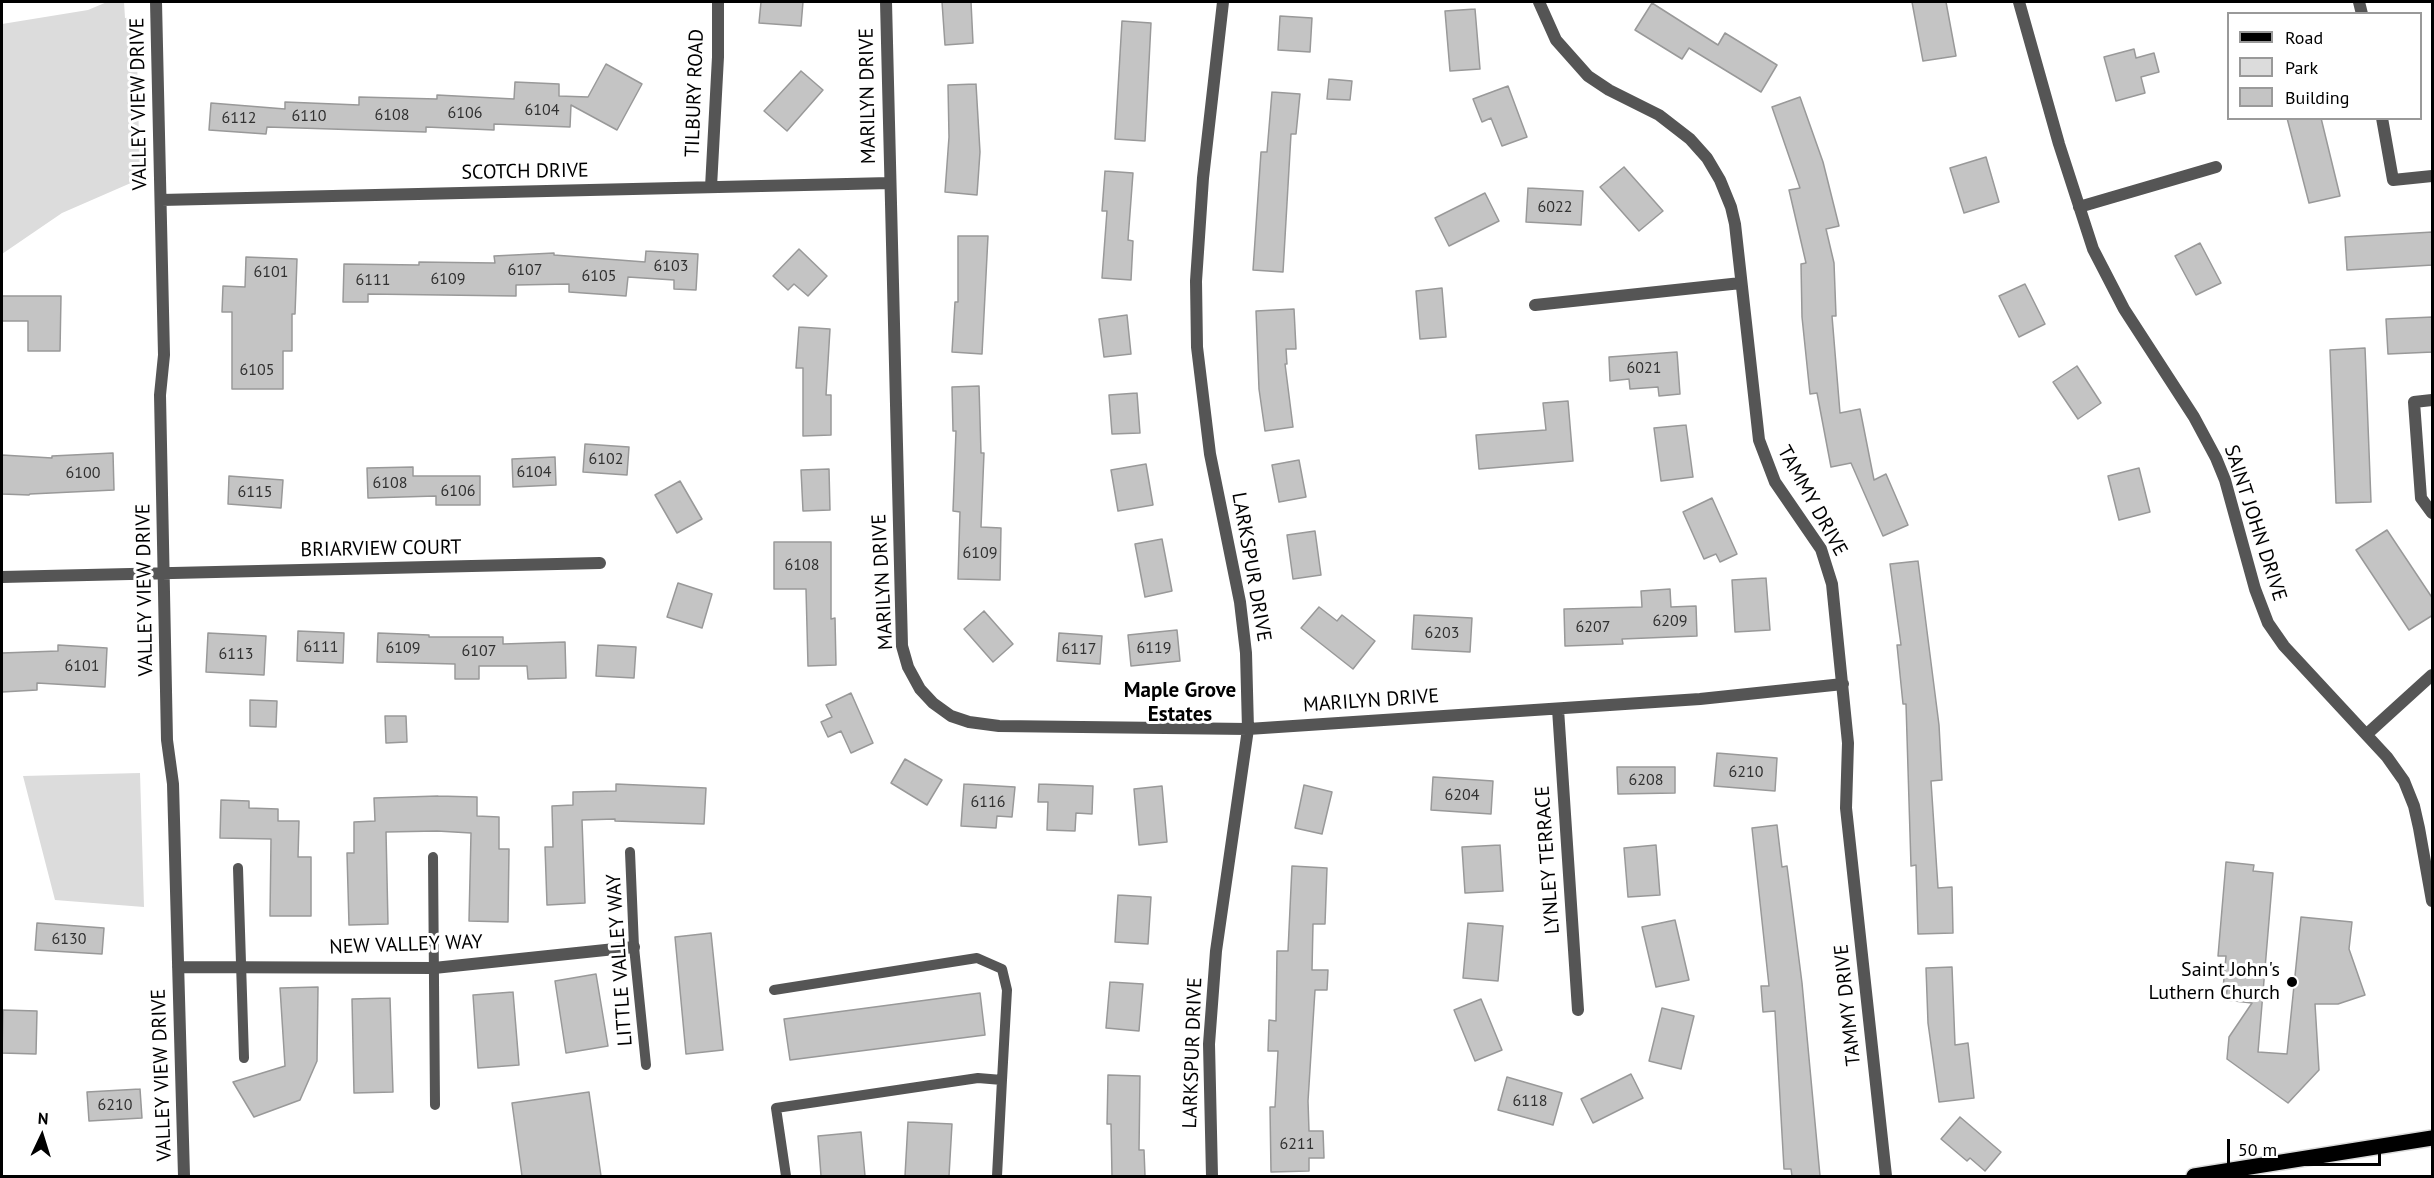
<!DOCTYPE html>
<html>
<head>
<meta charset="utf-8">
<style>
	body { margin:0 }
	#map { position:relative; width:2434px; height:1178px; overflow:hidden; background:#fff; font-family:"PT Sans",sans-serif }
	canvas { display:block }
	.frame { position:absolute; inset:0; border:3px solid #000; pointer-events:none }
	.legend { position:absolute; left:2227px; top:12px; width:195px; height:108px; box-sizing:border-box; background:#fff; border:2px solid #999; margin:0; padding:8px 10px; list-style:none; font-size:18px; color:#000 }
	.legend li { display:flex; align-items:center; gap:12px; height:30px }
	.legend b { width:30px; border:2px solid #999 }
	.north { position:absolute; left:12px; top:1106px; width:60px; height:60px; -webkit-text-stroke:4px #fff; paint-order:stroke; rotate:4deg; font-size:16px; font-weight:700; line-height:24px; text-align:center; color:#000 }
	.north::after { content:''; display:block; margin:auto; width:21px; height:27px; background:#000; clip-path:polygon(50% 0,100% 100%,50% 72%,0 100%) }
	.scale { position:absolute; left:2227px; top:1139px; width:154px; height:27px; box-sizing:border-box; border:3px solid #000; border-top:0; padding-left:8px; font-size:18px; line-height:21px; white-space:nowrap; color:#000; -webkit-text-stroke:4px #fff; paint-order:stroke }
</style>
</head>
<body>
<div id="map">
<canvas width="2434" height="1178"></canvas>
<div class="frame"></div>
<ul class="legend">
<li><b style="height:8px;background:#000"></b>Road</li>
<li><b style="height:16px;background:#dcdcdc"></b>Park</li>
<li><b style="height:16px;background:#c4c4c4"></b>Building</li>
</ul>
<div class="north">N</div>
<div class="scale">50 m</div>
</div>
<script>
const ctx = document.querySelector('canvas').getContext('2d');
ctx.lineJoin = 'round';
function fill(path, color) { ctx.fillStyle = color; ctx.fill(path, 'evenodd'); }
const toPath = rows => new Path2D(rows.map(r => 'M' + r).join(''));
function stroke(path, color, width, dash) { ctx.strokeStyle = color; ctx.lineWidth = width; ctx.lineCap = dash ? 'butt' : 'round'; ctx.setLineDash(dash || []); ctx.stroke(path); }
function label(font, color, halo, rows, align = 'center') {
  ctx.font = font + ' "PT Sans",sans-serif'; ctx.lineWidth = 6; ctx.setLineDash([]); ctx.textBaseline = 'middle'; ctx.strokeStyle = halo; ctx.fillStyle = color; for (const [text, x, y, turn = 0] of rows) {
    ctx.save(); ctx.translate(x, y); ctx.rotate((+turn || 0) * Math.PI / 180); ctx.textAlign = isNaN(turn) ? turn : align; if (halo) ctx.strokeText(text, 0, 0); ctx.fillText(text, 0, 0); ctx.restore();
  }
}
fill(toPath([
	[107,2,124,2,125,18,136,17,140,179,62,213,2,254,2,24,88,10],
	[140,773,144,907,55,900,23,776]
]), '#dcdcdc');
const building = toPath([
	[761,2,803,2,801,26,759,23,761,2],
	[942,2,971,2,973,43,945,45,942,2],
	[1912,2,1946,2,1956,56,1923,61,1912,2],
	[1652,3,1718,45,1725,33,1777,65,1761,92,1689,48,1682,59,1635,30,1652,3],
	[1475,9,1480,69,1450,71,1445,11,1475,9],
	[1280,16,1312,18,1310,52,1278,50,1280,16],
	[1122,21,1151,23,1145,141,1115,139,1122,21],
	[2134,49,2136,58,2154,53,2159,72,2141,77,2145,93,2116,101,2104,57,2134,49],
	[606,64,642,84,617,130,571,105,570,127,494,124,494,130,426,127,426,132,267,127,266,134,209,130,211,103,285,109,285,102,359,105,359,97,437,99,437,95,514,99,515,82,559,84,559,96,588,97,606,64],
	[801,71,823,90,787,131,764,111,801,71],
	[1329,79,1352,81,1350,100,1327,99,1329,79],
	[976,84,980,152,977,195,945,192,949,137,948,85,976,84],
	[1508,86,1527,137,1502,146,1491,118,1482,122,1473,99,1508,86],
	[1272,92,1300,94,1296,134,1291,134,1283,272,1253,270,1261,152,1267,152,1272,92],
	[1800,97,1823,162,1839,226,1826,229,1834,263,1836,316,1832,316,1840,413,1860,409,1874,480,1886,474,1908,525,1883,536,1851,463,1831,467,1817,393,1810,394,1802,317,1801,264,1806,263,1789,190,1800,188,1772,107,1800,97],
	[2287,118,2321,118,2340,196,2309,203,2287,118],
	[1986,157,1999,202,1964,213,1950,168,1986,157],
	[1624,167,1663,211,1639,231,1600,187,1624,167],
	[1105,171,1133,173,1128,240,1133,241,1131,280,1102,278,1107,211,1102,211,1105,171],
	[1528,188,1583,191,1581,225,1526,222,1528,188],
	[1485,193,1499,221,1449,246,1435,218,1485,193],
	[2433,232,2433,265,2347,270,2345,237,2433,232],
	[958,236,988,236,982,354,952,352,955,302,958,302,958,236],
	[2200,243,2221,283,2196,295,2175,256,2200,243],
	[799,249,827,276,808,296,794,284,788,290,773,276,799,249],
	[646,251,698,254,696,290,674,289,674,280,628,277,626,296,569,292,569,284,516,285,516,296,368,294,368,302,343,302,344,264,419,265,419,262,495,263,494,256,554,253,554,255,645,262,646,251],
	[246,257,297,259,295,314,292,314,292,351,283,351,283,389,232,389,232,312,222,312,223,286,245,287,246,257],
	[2025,284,2045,324,2019,337,1999,296,2025,284],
	[1442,288,1446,337,1420,339,1416,291,1442,288],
	[2,296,61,296,60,351,28,351,28,321,2,321,2,296],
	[1294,309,1296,349,1286,349,1287,364,1285,364,1293,427,1265,431,1259,389,1256,311,1294,309],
	[1127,315,1131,354,1104,357,1099,319,1127,315],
	[2433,317,2433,352,2388,354,2386,319,2433,317],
	[799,327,830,329,826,395,831,395,831,435,803,436,803,368,796,368,799,327],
	[2365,348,2371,502,2336,503,2330,350,2365,348],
	[1677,352,1680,394,1659,396,1658,387,1630,389,1629,379,1610,381,1609,357,1677,352],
	[2077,366,2101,403,2078,419,2053,382,2077,366],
	[979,386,981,453,984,453,981,527,1001,528,1000,580,958,579,960,512,953,511,956,431,953,431,952,387,979,386],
	[1137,393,1140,433,1112,434,1109,395,1137,393],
	[1568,401,1573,461,1479,469,1476,435,1546,430,1543,403,1568,401],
	[1686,425,1693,477,1661,481,1654,428,1686,425],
	[585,444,629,447,627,475,583,472,585,444],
	[113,453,114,490,30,494,29,495,2,494,2,455,52,458,52,456,113,453],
	[555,457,556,485,513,487,512,459,555,457],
	[1299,460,1306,497,1279,502,1272,465,1299,460],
	[1146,464,1153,505,1118,511,1111,470,1146,464],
	[413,467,413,476,480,476,480,505,436,505,436,496,368,498,367,468,413,467],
	[2139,468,2150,512,2119,520,2108,476,2139,468],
	[829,469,830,510,803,511,801,470,829,469],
	[229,476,283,480,281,508,228,504,229,476],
	[680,481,702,519,677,533,655,495,680,481],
	[1712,498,1737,554,1720,562,1716,554,1704,559,1683,512,1712,498],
	[2387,530,2433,599,2433,615,2409,630,2356,550,2387,530],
	[1315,531,1321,575,1293,579,1287,535,1315,531],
	[1162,539,1172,591,1145,597,1135,544,1162,539],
	[774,542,831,542,831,619,835,618,836,665,808,666,806,589,774,589,774,542],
	[1918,561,1939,725,1942,780,1931,781,1938,888,1952,887,1953,933,1918,934,1916,865,1911,866,1906,704,1903,704,1897,645,1901,645,1890,564,1918,561],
	[1766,578,1770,630,1735,632,1732,580,1766,578],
	[678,583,712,594,702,628,667,617,678,583],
	[1670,589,1671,607,1696,606,1697,636,1622,639,1623,644,1565,646,1564,609,1642,607,1641,591,1670,589],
	[1319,607,1337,621,1342,615,1375,641,1353,669,1301,628,1319,607],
	[984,611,1013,644,993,662,964,629,984,611],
	[1414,615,1472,618,1470,652,1412,649,1414,615],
	[1177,630,1180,661,1131,666,1128,635,1177,630],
	[298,631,344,633,343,663,297,661,298,631],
	[208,633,266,636,264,675,206,672,208,633],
	[378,633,429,635,429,637,503,637,503,644,565,642,566,678,528,679,527,666,479,666,479,679,455,679,455,664,377,662,378,633],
	[1059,633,1102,636,1100,664,1057,661,1059,633],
	[58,645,107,648,105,687,37,683,37,690,2,692,2,653,58,651,58,645],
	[598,645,636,647,634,678,596,676,598,645],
	[851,693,873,743,851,753,841,731,828,737,821,722,832,717,826,705,851,693],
	[250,700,277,701,276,727,250,726,250,700],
	[385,716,406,716,407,742,386,743,385,716],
	[1717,753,1777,758,1775,791,1714,786,1717,753],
	[905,759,942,780,927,805,891,783,905,759],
	[1617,767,1675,767,1675,793,1618,794,1617,767],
	[1433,777,1493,781,1491,814,1431,810,1433,777],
	[616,784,706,788,704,824,615,821,615,819,582,820,585,903,547,905,545,847,553,847,552,806,573,805,573,792,616,791,616,784],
	[964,784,1015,787,1012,817,997,816,996,828,961,826,964,784],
	[1039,784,1093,786,1092,814,1076,813,1075,831,1047,830,1048,802,1038,802,1039,784],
	[1304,785,1332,792,1322,834,1295,828,1304,785],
	[1162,786,1167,842,1139,845,1134,789,1162,786],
	[438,796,477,797,477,816,499,817,499,849,509,849,508,922,469,921,471,833,437,831,386,832,388,924,349,925,347,853,354,853,354,822,375,821,374,798,438,796],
	[221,800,249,801,249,808,278,809,278,821,299,821,298,857,311,857,311,916,270,916,271,839,220,838,221,800],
	[1777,825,1782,867,1787,866,1802,983,1820,1176,1792,1176,1791,1169,1784,1169,1775,1011,1763,1012,1761,986,1769,986,1752,828,1777,825],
	[1500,845,1503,891,1465,893,1462,847,1500,845],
	[1656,845,1660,895,1628,897,1624,848,1656,845],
	[2226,862,2254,865,2253,871,2273,873,2258,1052,2287,1054,2301,917,2352,922,2349,949,2365,995,2338,1004,2315,1004,2319,1070,2288,1103,2227,1059,2229,1037,2252,1003,2226,1000,2227,989,2223,989,2226,956,2218,956,2226,862],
	[1292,866,1327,868,1325,924,1313,924,1312,970,1328,970,1327,990,1315,990,1308,1101,1309,1131,1323,1131,1324,1158,1309,1158,1309,1171,1271,1172,1270,1107,1275,1107,1278,1051,1268,1051,1269,1020,1276,1021,1277,951,1288,951,1292,866],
	[1118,895,1151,897,1148,944,1115,942,1118,895],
	[1675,920,1689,980,1656,987,1642,927,1675,920],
	[37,923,104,928,102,954,35,950,37,923],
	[1468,923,1503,926,1498,981,1463,978,1468,923],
	[711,933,723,1050,686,1054,675,937,711,933],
	[1952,967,1955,1045,1968,1043,1974,1098,1939,1102,1928,1023,1926,968,1952,967],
	[596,974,608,1046,566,1053,555,981,596,974],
	[1110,982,1143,984,1139,1031,1106,1028,1110,982],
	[318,987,317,1061,300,1100,254,1117,233,1082,285,1066,280,988,318,987],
	[513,992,519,1065,478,1068,473,995,513,992],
	[980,993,985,1035,790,1060,784,1019,980,993],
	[390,998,393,1092,354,1093,352,999,390,998],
	[1481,999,1502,1050,1475,1061,1454,1010,1481,999],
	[1662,1008,1694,1016,1681,1069,1649,1061,1662,1008],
	[3,1010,37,1011,36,1054,2,1053,3,1010],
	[1631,1074,1643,1098,1593,1123,1581,1099,1631,1074],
	[1108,1075,1140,1076,1139,1150,1144,1150,1145,1176,1112,1176,1111,1124,1107,1124,1108,1075],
	[1507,1077,1562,1093,1553,1125,1498,1110,1507,1077],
	[140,1089,142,1118,89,1121,87,1092,140,1089],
	[589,1092,601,1176,522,1176,512,1103,589,1092],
	[1960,1117,2001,1152,1985,1171,1970,1158,1967,1161,1941,1139,1960,1117],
	[908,1122,952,1124,949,1176,905,1176,908,1122],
	[861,1132,865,1176,821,1176,818,1136,861,1132]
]);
fill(building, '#c4c4c4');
stroke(building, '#999', 1.5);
const primary = toPath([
	[2194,1176,2432,1138]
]);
stroke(primary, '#dbdbdb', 18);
stroke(toPath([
	[630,852,634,947,646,1065],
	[433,857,435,1105],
	[238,868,244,1058],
	[774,990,977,958,1002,969,1007,990,1002,1080],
	[786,1176,776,1108,978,1078,1002,1080,997,1176]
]), '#555', 10);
stroke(toPath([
	[156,2,164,355,160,395,167,740,173,784,184,1176],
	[886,2,902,646,908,667,920,689,933,703,951,716,969,722,999,726,1248,729,1700,699,1843,684],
	[1539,2,1556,40,1588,76,1609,90,1659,115,1690,139,1707,158,1720,180,1731,207,1735,224,1759,440,1775,482,1821,549,1832,584,1848,743,1846,808,1886,1176],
	[2019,2,2059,144,2093,249,2124,309,2194,417,2216,458,2225,480,2255,589,2268,623,2284,646,2387,757,2404,781,2414,806,2419,828,2432,901],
	[2359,2,2362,14],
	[2382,118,2393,180,2432,176],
	[711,187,718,57,718,2],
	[161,200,890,183],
	[2079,207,2216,167],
	[1535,305,1741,283],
	[2432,400,2414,402,2421,498,2432,513],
	[2,577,600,563],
	[1558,709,1578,1010],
	[2367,734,2432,675],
	[178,967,434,968,634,947],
	[1212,1176,1209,1044,1216,951,1248,729,1246,653,1240,602,1210,454,1197,347,1196,281,1203,178,1223,2]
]), '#555', 12);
stroke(primary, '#000', 15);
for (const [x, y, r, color] of [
	[2292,982,6,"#000"]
]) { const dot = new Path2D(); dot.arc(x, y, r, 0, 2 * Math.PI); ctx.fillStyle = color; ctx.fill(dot); stroke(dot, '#fff', 2); }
label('16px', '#313131', null, [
	["6104",542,110],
	["6106",465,113],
	["6108",392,115],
	["6110",309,116],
	["6112",239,118],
	["6022",1555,207],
	["6103",671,266],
	["6107",525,270],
	["6101",271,272],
	["6105",599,276],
	["6109",448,279],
	["6111",373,280],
	["6021",1644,368],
	["6105",257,370],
	["6102",606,459],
	["6104",534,472],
	["6100",83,473],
	["6108",390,483],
	["6106",458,491],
	["6115",255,492],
	["6109",980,553],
	["6108",802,565],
	["6209",1670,621],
	["6207",1593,627],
	["6203",1442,633],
	["6111",321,647],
	["6109",403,648],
	["6119",1154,648],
	["6117",1079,649],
	["6107",479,651],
	["6113",236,654],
	["6101",82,666],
	["6210",1746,772],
	["6208",1646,780],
	["6204",1462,795],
	["6116",988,802],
	["6130",69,939],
	["6118",1530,1101],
	["6210",115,1105],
	["6211",1297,1144]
]);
label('20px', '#000', '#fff', [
	["TILBURY ROAD",695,93,-88],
	["MARILYN DRIVE",868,96,-91],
	["VALLEY VIEW DRIVE",139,104,-91],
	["SCOTCH DRIVE",525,172,-1],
	["TAMMY DRIVE",1812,501,61],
	["SAINT JOHN DRIVE",2255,523,72],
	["BRIARVIEW COURT",381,549,-1],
	["LARKSPUR DRIVE",1251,567,80],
	["MARILYN DRIVE",883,582,-93],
	["VALLEY VIEW DRIVE",145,590,-91],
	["MARILYN DRIVE",1371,701,-4],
	["LYNLEY TERRACE",1548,860,-94],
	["NEW VALLEY WAY",406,945,-2],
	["LITTLE VALLEY WAY",620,960,-94],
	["TAMMY DRIVE",1848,1005,-96],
	["LARKSPUR DRIVE",1193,1053,-88],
	["VALLEY VIEW DRIVE",162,1075,-92]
]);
label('20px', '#000', '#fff', [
	["Saint John's",2280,970],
	["Luthern Church",2280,993]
], 'right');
label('bold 21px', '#000', '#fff', [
	["Maple Grove",1180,691],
	["Estates",1180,715]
]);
</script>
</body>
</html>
